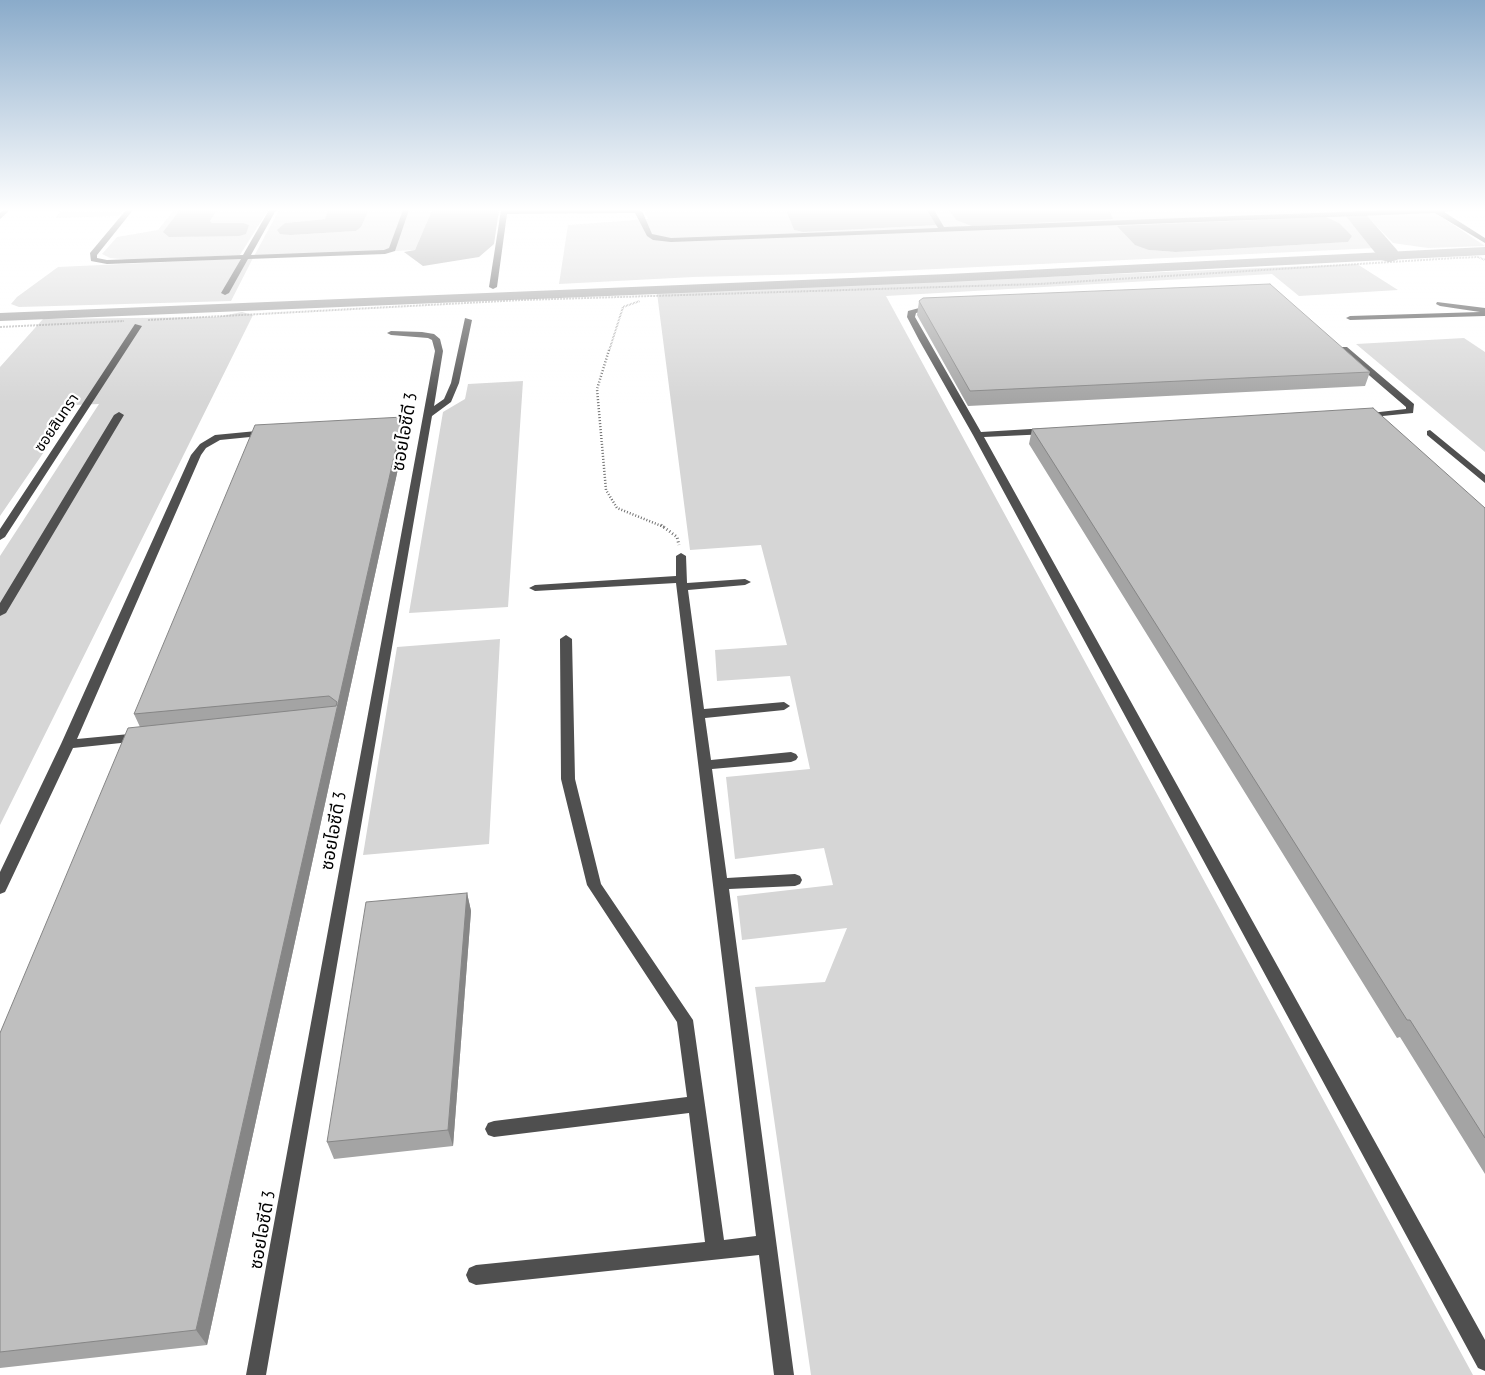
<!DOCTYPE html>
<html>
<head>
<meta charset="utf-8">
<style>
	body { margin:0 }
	canvas { display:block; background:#fff }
</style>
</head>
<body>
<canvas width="1485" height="1375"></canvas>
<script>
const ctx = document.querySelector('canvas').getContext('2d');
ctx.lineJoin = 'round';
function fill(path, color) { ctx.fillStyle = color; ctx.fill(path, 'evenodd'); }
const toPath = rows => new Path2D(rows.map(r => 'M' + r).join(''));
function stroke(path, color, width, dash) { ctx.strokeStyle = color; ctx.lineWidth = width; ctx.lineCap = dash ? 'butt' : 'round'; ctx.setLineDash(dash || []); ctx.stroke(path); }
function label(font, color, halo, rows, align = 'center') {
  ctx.font = font + ' "PT Sans Narrow","Noto Sans Thai",sans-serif'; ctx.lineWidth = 4.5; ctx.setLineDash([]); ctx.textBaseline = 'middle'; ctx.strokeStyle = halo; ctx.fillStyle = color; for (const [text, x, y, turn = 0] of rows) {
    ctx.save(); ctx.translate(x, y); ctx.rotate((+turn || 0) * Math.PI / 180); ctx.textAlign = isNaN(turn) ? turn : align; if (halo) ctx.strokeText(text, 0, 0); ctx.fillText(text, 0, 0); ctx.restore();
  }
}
fill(toPath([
	[61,210,124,210,119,216,56,218],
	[174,210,180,210,174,219,170,237,245,234,243,223,212,223,210,221,217,210,268,210,240,255,132,260,110,258,102,254,117,237,158,230],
	[279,210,329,210,326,219,285,223,291,235,356,231,361,227,369,210,432,210,415,250,253,258,231,301,19,307,11,304,17,297,58,267,253,258],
	[643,210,786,210,794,230,803,232,940,225,931,210,949,210,956,220,1112,219,1109,210,1345,210,1376,248,852,273,693,277,559,284,568,225,648,219],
	[1221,223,1352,236,1348,242,1176,252,1149,250,1118,227],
	[1361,210,1431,210,1485,246,1428,248,1393,243],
	[1357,264,1398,290,1299,296,1272,274,886,296,1473,1375,811,1375,755,987,825,982,847,928,742,940,737,896,833,885,824,848,735,859,726,777,810,769,790,676,717,681,715,650,787,645,761,545,690,550,657,293],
	[242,312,253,315,0,825,0,556,99,404,76,405,0,516,0,367,43,319,217,317],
	[1464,338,1485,352,1485,452,1356,344],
	[523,381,508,607,409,613,443,412,465,399,468,384],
	[500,639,489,844,363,855,397,647]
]), '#d6d6d6');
fill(toPath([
	[180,210,217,210,210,221,212,223,243,223,249,225,246,234,239,236,169,237,163,232],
	[329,210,369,210,361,227,356,231,291,235,280,234,277,230,285,223,325,219],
	[432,210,499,210,494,244,479,257,423,266,404,252,415,250],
	[786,210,931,210,940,225,803,232,794,230],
	[949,210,1109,210,1113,219,972,226,956,220],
	[1326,217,1339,223,1352,236,1348,242,1176,252,1149,250,1135,245,1117,226]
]), '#9d9d9d');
fill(toPath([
	[1485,247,1485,255,948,282,0,321,0,313,948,274,1485,247]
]), '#9d9d9d');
fill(toPath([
	[1341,210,1362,210,1397,250,1400,255,1397,260,1389,262,1381,260,1341,210]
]), '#9d9d9d');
stroke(toPath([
	[148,320,522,300,1039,284,1455,258,1478,257,1485,260],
	[0,327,124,321],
	[609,351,623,307,640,301]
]), '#717171', 2, [0.5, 1]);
stroke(toPath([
	[609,350,597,389,606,490,617,508,664,527]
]), '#717171', 2.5, [1, 2]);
stroke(toPath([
	[661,525,677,537,679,545]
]), '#717171', 3, [1, 2.5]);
fill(toPath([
	[3,210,10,210,0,219,0,213,3,210],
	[126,210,133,210,97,255,97,258,107,260,243,255,269,210,276,210,251,255,384,250,389,248,403,210,409,210,395,251,385,254,248,259,229,293,225,295,221,293,241,259,107,264,91,261,90,253,126,210],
	[501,210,640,210,643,213,652,234,671,238,938,228,927,210,934,210,944,227,1392,210,1457,210,1444,212,1485,238,1485,243,1435,213,671,242,653,240,647,236,635,213,507,214,497,287,493,289,489,287,501,210],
	[1437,302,1485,308,1485,316,1350,320,1346,318,1350,316,1480,312,1440,306,1436,304,1437,302],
	[934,304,937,304,937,308,916,313,915,317,981,432,1048,428,1053,431,1048,434,984,437,1485,1340,1485,1371,1478,1368,973,435,919,340,907,317,908,311,934,304],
	[465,318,472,320,459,383,451,402,432,416,266,1375,246,1375,435,351,432,340,428,338,391,335,387,333,391,331,422,332,434,334,440,339,443,351,434,406,444,399,451,383,465,318],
	[135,324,142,326,5,537,0,540,0,529,135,324],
	[1341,347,1347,347,1414,404,1413,413,1362,418,1362,414,1406,409,1406,407,1341,351,1341,347],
	[119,412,124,415,6,613,0,616,0,603,114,415,119,412],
	[267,430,272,433,270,435,220,440,206,448,201,455,77,739,140,733,147,737,140,741,73,748,7,888,5,892,0,894,0,872,61,744,191,455,200,444,215,435,267,430],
	[1430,430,1485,475,1485,483,1427,435,1427,431,1430,430],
	[681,553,686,556,687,583,745,579,751,582,745,585,688,590,704,709,784,702,790,706,784,710,705,718,711,760,791,752,796,754,798,757,796,760,791,762,712,769,727,878,795,874,800,876,802,880,800,884,795,886,729,889,794,1375,774,1375,759,1255,476,1285,469,1282,466,1275,469,1268,476,1265,705,1242,689,1113,494,1137,488,1135,485,1129,488,1123,494,1121,687,1097,677,1022,587,885,561,779,560,639,566,635,572,639,575,779,601,884,693,1020,724,1240,756,1236,676,583,535,591,529,588,535,585,676,576,676,556,681,553]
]), '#4f4f4f');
fill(toPath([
	[919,301,1370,372,1365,386,968,406,917,315],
	[1032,429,1485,508,1485,1174,1400,1037,1397,1038,1029,444],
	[406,432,207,1345,0,1368,0,1033,140,727,134,714],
	[467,893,471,911,453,1146,334,1159,327,1142]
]), '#a4a4a4');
fill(toPath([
	[403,417,406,432,207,1345,196,1330],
	[467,893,471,911,453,1146,448,1130]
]), '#868686');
const building = toPath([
	[1270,284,1370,372,970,391,919,301,923,298,1270,284],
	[1373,408,1485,508,1485,1138,1410,1020,1407,1020,1032,429,1373,408],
	[403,417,196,1330,0,1352,0,1033,128,728,336,706,337,702,329,696,134,714,255,425,403,417],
	[467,893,448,1130,327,1142,366,902,467,893]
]);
fill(building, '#bfbfbf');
stroke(building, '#868686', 1);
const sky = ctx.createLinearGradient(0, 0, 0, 403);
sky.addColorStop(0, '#8aabca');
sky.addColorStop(0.52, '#fff');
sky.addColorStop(1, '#ffffff00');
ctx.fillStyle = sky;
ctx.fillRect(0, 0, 1485, 403);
label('15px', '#000', '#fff', [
	["ซอยสินทรา",57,423,-56]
]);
label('18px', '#000', '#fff', [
	["ซอยไอซีดี 3",405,432,-80],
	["ซอยไอซีดี 3",334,831,-80],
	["ซอยไอซีดี 3",263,1230,-80]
]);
</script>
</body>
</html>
